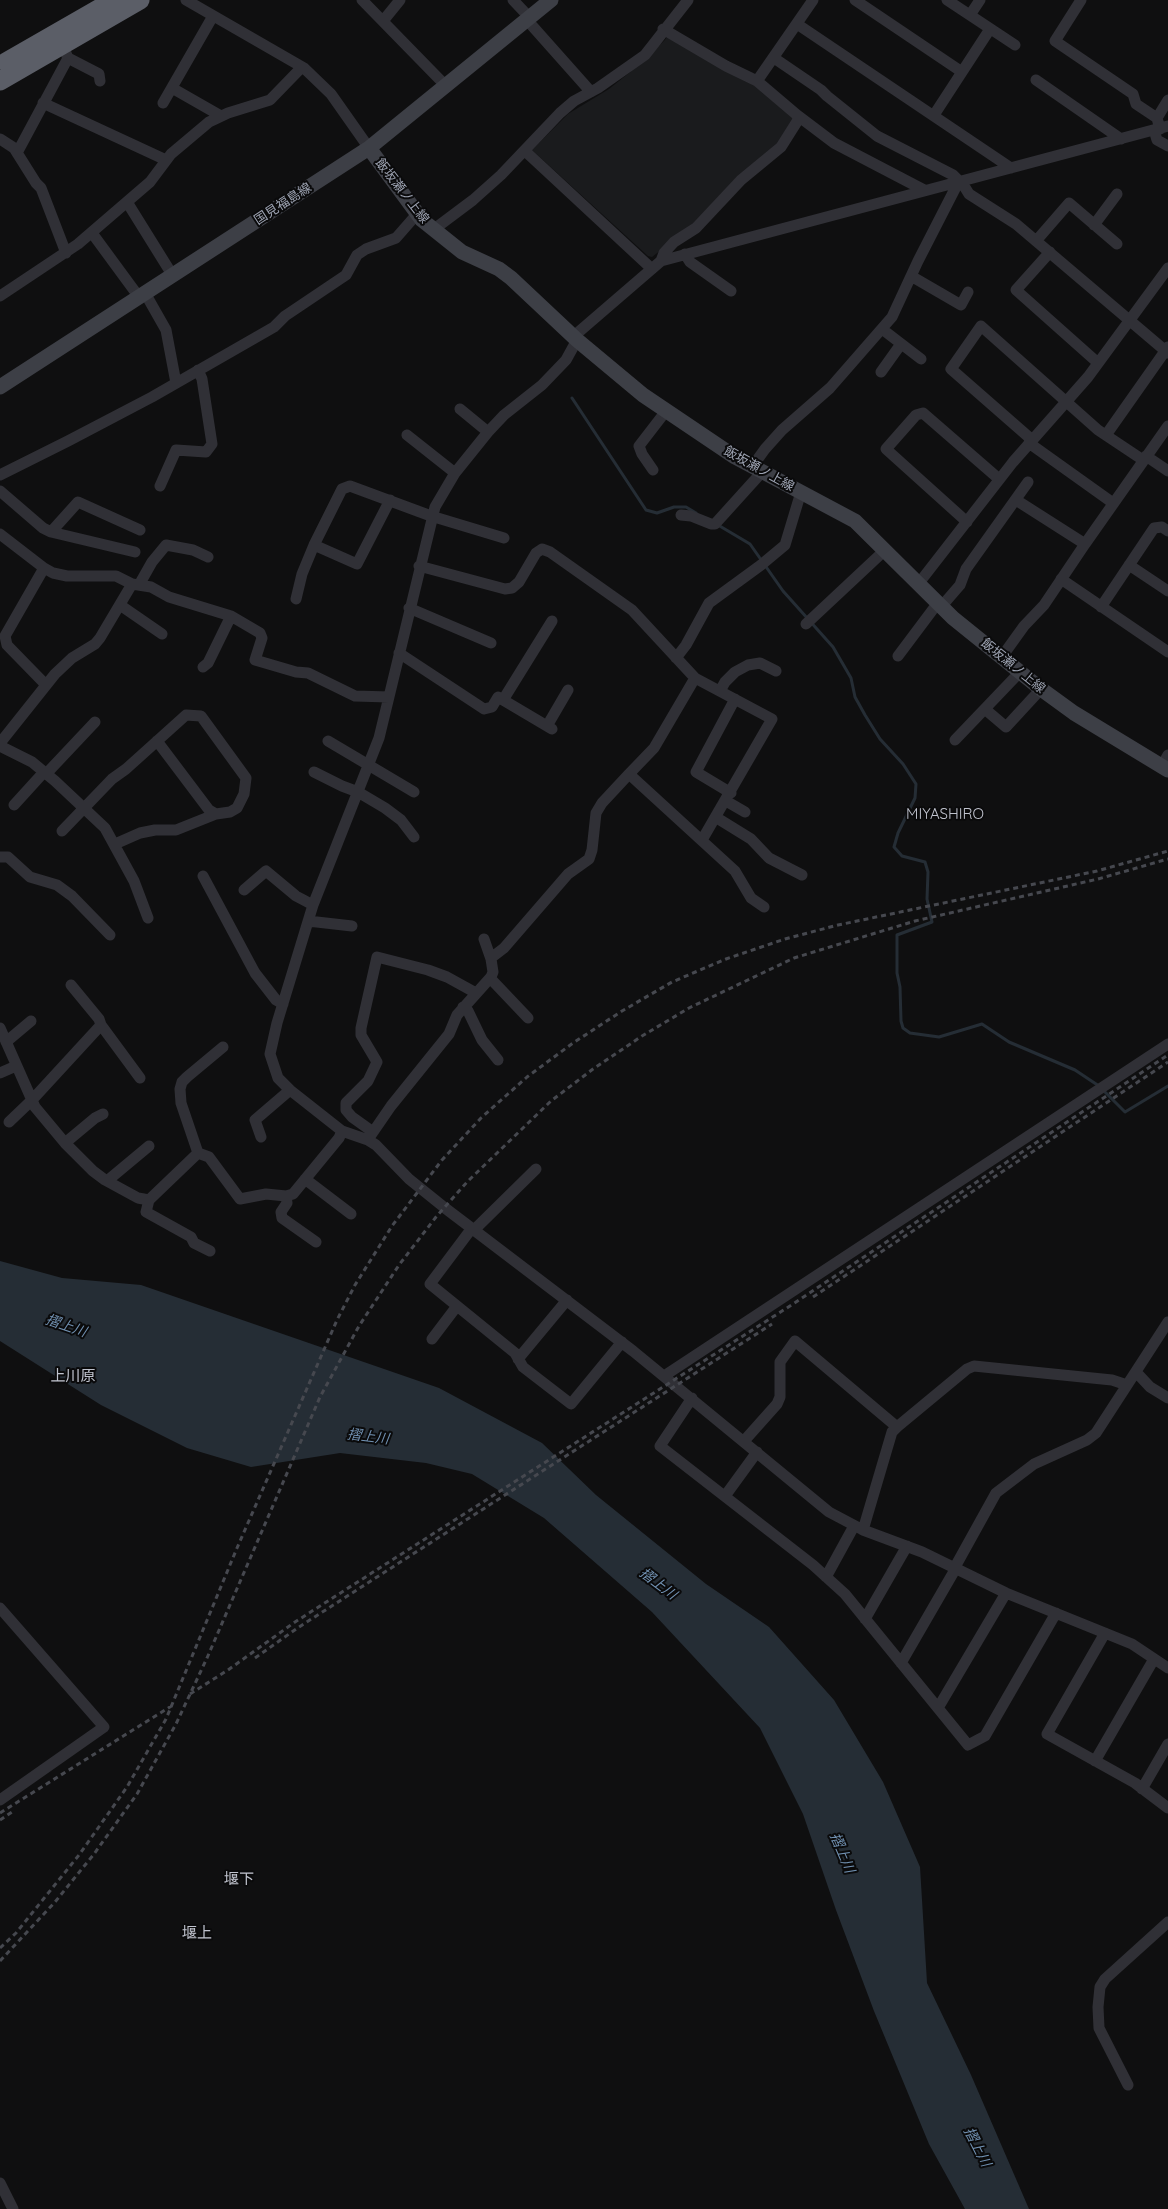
<!DOCTYPE html>
<html>
<head>
<meta charset="utf-8">
<style>
	body { margin:0 }
	canvas { display:block; background:#0f0f10 }
</style>
</head>
<body>
<canvas width="1168" height="2209"></canvas>
<script>
const ctx = document.querySelector('canvas').getContext('2d');
ctx.lineJoin = 'round';
function fill(path, color) { ctx.fillStyle = color; ctx.fill(path, 'evenodd'); }
const toPath = rows => new Path2D(rows.map(r => 'M' + r).join(''));
function stroke(path, color, width, dash) { ctx.strokeStyle = color; ctx.lineWidth = width; ctx.lineCap = dash ? 'butt' : 'round'; ctx.setLineDash(dash || []); ctx.stroke(path); }
function label(font, color, halo, rows, align = 'center') {
  ctx.font = font + ' Quicksand,"Noto Sans JP",sans-serif'; ctx.lineWidth = 4; ctx.setLineDash([]); ctx.textBaseline = 'middle'; ctx.strokeStyle = halo; ctx.fillStyle = color; for (const [text, x, y, turn = 0] of rows) {
    ctx.save(); ctx.translate(x, y); ctx.rotate((+turn || 0) * Math.PI / 180); ctx.textAlign = isNaN(turn) ? turn : align; if (halo) ctx.strokeText(text, 0, 0); ctx.fillText(text, 0, 0); ctx.restore();
  }
}
fill(toPath([
	[671,32,732,67,795,116,777,145,694,224,652,257,648,256,532,150,568,114,609,89,629,73,664,41]
]), '#1a1b1d');
fill(toPath([
	[0,1261,62,1278,141,1285,439,1388,542,1443,596,1495,706,1584,769,1627,834,1700,883,1782,920,1867,927,1983,971,2075,1029,2209,965,2209,929,2144,874,2011,836,1910,803,1814,760,1728,652,1612,544,1518,472,1474,426,1463,340,1453,251,1467,187,1448,101,1405,0,1341]
]), '#252d35');
stroke(toPath([
	[572,398,646,510,657,513,674,507,686,507,696,513],
	[718,525,750,544,783,591,833,647,851,678,855,697,865,715,880,739,903,764,916,784,915,798,898,833,894,847,902,856,925,862,928,872,927,899,932,922,897,935,897,973,900,987,901,1021,903,1028,910,1033,939,1037,982,1024,1009,1042,1075,1070,1099,1086],
	[1103,1090,1125,1112,1168,1086]
]), '#252d35', 3);
stroke(toPath([
	[186,0,304,68,331,94,369,148],
	[362,0,446,86],
	[513,0,530,18],
	[855,0,962,72],
	[947,0,1015,45],
	[1081,0,1055,41,1133,94,1136,104,1157,118,1160,129],
	[970,15,980,0],
	[527,20,591,92],
	[383,21,400,0],
	[797,24,1011,168],
	[65,51,68,58,99,74,100,81],
	[1036,80,1121,139],
	[757,81,813,0],
	[172,88,221,116],
	[43,103,166,160],
	[163,103,213,16],
	[797,115,834,143,924,190],
	[934,115,990,29],
	[1157,118,1168,100],
	[1154,130,1157,140,1168,146],
	[0,139,14,148,36,183,41,188,66,253],
	[525,151,652,269],
	[17,153,68,58],
	[961,181,969,194,1016,224,1168,353],
	[127,202,173,276],
	[1094,225,1117,194],
	[433,230,473,200,501,175,560,113,574,101,598,88,645,55,688,0],
	[92,233,139,297],
	[1036,241,1069,203,1117,244],
	[1050,252,1016,290,1098,363],
	[685,254,690,262,731,291],
	[661,261,664,253,674,242,696,228,741,180,781,147,798,120,797,115,757,81,726,66,663,29],
	[911,276,961,305,968,292],
	[145,293,166,330,176,383],
	[0,296,78,244,150,182,171,154,209,122,228,113,270,100,302,67],
	[882,329,921,359],
	[574,336,661,261,1168,126],
	[577,340,566,360,542,385,504,415,488,432,455,473,435,507,379,738,313,905,277,1023,270,1054,278,1078,290,1090,342,1131,368,1140,376,1145,409,1179,445,1208,633,1351,829,1512,863,1530,922,1552,1006,1593,1132,1644,1168,1668],
	[881,372,901,344],
	[460,409,488,432],
	[407,435,455,473],
	[1106,435,1168,347],
	[1031,439,951,369,981,326,1098,430,1143,460],
	[1029,443,1113,503],
	[1146,456,1168,471],
	[752,467,765,449,782,430,830,388,892,317,918,261,959,181,953,175,877,136,827,96,821,90,774,58],
	[653,470,642,454,639,446,666,411],
	[0,475,68,441,152,397,274,327,285,316,346,275,357,255,366,249,396,238,417,214],
	[160,486,176,450,206,452,212,444,202,379,198,370],
	[0,491,43,528,51,532,135,552],
	[1016,500,1085,544,1168,426],
	[681,515,691,516,711,524,715,524,762,472],
	[967,522,886,449,916,415,923,413,999,479],
	[51,532,78,502,140,530],
	[0,534,44,568,53,573,67,576,116,576,132,584,151,587,169,597,231,616,260,633,262,638,255,660,296,672,308,673,355,696,389,697],
	[314,545,357,564,390,500],
	[1129,565,1168,591],
	[419,566,505,589,512,588,519,582,536,553,542,549,550,552,632,610,695,678,772,719,702,840],
	[44,568,5,636,7,645,46,685],
	[1061,579,1168,652],
	[919,583,1013,462,1088,377,1168,268],
	[139,585,152,562,166,545,193,550,208,557],
	[296,599,302,574,314,545,342,489,350,486,431,516,504,538],
	[120,605,162,634],
	[941,607,960,585,966,569,1028,482],
	[1101,607,1154,528,1162,527,1168,531],
	[409,608,491,643],
	[806,624,884,551],
	[399,653,484,709,492,707,498,697,552,729],
	[898,656,937,604],
	[676,658,686,645,709,603,761,565,785,545,801,492],
	[1001,658,1024,626,1044,605,1085,544],
	[203,667,208,663,231,616],
	[695,678,654,748,629,774,735,871,751,898,764,907],
	[720,691,725,682,735,672,748,665,760,663,776,671],
	[503,700,552,621],
	[986,710,1006,727,1041,689],
	[547,726,568,690],
	[955,740,1020,672],
	[157,741,209,810,216,814],
	[328,741,414,792],
	[0,743,55,674,72,658,95,644,100,638,132,584],
	[0,746,32,762,55,781,105,828,134,881,148,918],
	[1162,766,1168,755],
	[314,772,342,786,358,792,385,808,401,820,414,837],
	[46,774,95,722],
	[731,793,696,772,735,699],
	[726,801,745,812],
	[14,805,44,772],
	[717,818,751,839,769,858,802,875],
	[62,831,112,779,126,769,186,715,201,716,246,778,244,794,237,808,230,812,216,814,176,830,155,830,140,833,115,844],
	[0,857,8,857,30,877,57,885,72,896,110,935],
	[203,876,255,973,276,1000,283,1004],
	[244,890,266,871,296,896,313,905],
	[308,921,352,926],
	[491,958,504,948,568,874,589,859,592,850,596,813,602,803,629,774],
	[490,978,528,1018],
	[71,985,99,1019,101,1025,140,1078],
	[463,1007,468,1011,482,1040,498,1060],
	[0,1028,35,1107,65,1143,93,1171,105,1180,138,1198,149,1200,198,1153,181,1103,180,1089,182,1082,187,1077,223,1047],
	[6,1042,31,1021],
	[0,1073,16,1066],
	[9,1122,32,1100,101,1025],
	[373,1132,352,1117,346,1110,346,1103,368,1081,377,1062,361,1035,361,1028,377,957,428,970,447,977,476,993],
	[261,1137,255,1120,290,1090],
	[369,1138,391,1106,449,1034,457,1015,491,977,493,972,491,959,484,939],
	[65,1143,95,1118,103,1114],
	[198,1153,209,1157,240,1199,266,1194,286,1196,293,1194,339,1138,342,1131],
	[305,1179,351,1214],
	[107,1181,149,1146],
	[286,1196,287,1203,281,1212,282,1218,316,1242],
	[149,1200,146,1212,191,1237,194,1243,210,1251],
	[472,1228,430,1284,515,1353,523,1367,571,1404,622,1342],
	[474,1230,536,1169],
	[432,1339,457,1306],
	[518,1359,567,1300],
	[1136,1372,1150,1387,1168,1398],
	[664,1376,1168,1044],
	[692,1398,660,1446,813,1565,845,1594,968,1745,985,1736,1056,1613],
	[744,1441,777,1404,780,1397,780,1362,795,1341,897,1427,967,1369,974,1366,1112,1380,1127,1385],
	[725,1496,757,1452],
	[863,1530,892,1432,897,1427],
	[955,1567,996,1493,1034,1464,1087,1440,1096,1433,1168,1322],
	[826,1577,854,1526],
	[0,1608,104,1727,0,1800],
	[865,1619,907,1546],
	[1105,1633,1047,1734,1135,1783,1168,1808],
	[901,1663,956,1568],
	[938,1708,1006,1593],
	[1095,1761,1154,1659],
	[1142,1789,1168,1744],
	[1128,2085,1099,2028,1098,2007,1100,1987,1105,1979,1168,1922],
	[0,2183,13,2209]
]), '#303036', 11);
stroke(toPath([
	[369,148,422,220,462,252,499,269,511,278,577,340,643,395,735,457,855,521,953,618,1041,689,1074,713,1168,770],
	[0,387,369,148,551,0]
]), '#3d3f46', 15);
stroke(toPath([
	[6,62,114,0],
	[0,81,140,0]
]), '#5b5e67', 19);
stroke(toPath([
	[813,1297,1168,1062],
	[255,1658,299,1627,772,1324],
	[190,1694,228,1670,295,1622,793,1304,1168,1055],
	[0,1813,173,1705],
	[0,1820,12,1812],
	[0,1948,16,1933,79,1855,127,1787,166,1719,237,1548,337,1320,355,1285,392,1226,442,1160,481,1118,527,1077,573,1043,622,1011,672,982,726,959,785,939,838,925,1097,871,1168,851],
	[0,1961,55,1902,94,1854,137,1794,176,1724,207,1658,320,1397,359,1326,399,1265,436,1217,468,1181,551,1101,593,1069,642,1036,689,1008,794,958,915,921,1098,879,1168,859]
]), '#46484f', 3, [5, 4]);
label('13px', '#9ea4b3', '#0a0a0b', [
	["飯坂瀬ノ上線",402,191,52],
	["国見福島線",283,204,-33],
	["飯坂瀬ノ上線",759,469,29],
	["飯坂瀬ノ上線",1013,666,39]
]);
label('italic 14px', '#7191b2', '#0a0a0b', [
	["摺上川",66,1326,19],
	["摺上川",368,1437,7],
	["摺上川",658,1584,37],
	["摺上川",842,1853,67],
	["摺上川",977,2147,63]
]);
label('15px', '#c0c3ce', '#0a0a0b', [
	["MIYASHIRO",945,814],
	["上川原",73,1376],
	["堰下",239,1879],
	["堰上",197,1933]
]);
</script>
</body>
</html>
